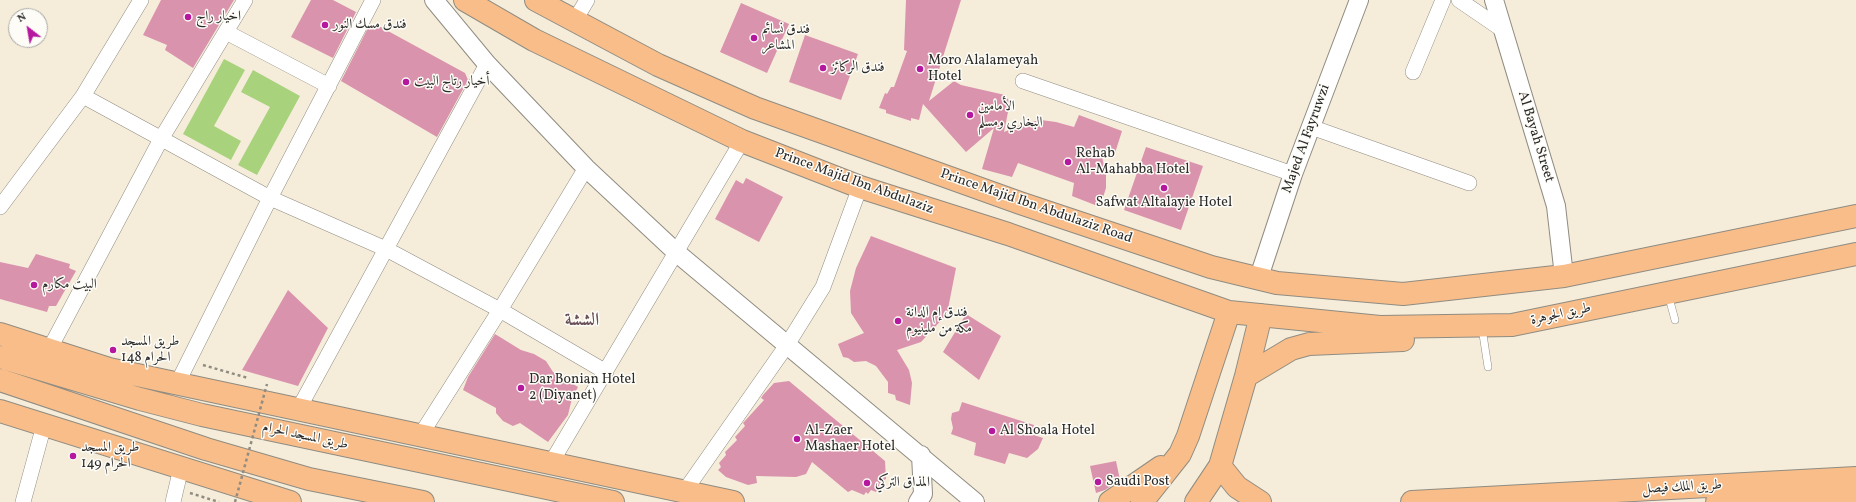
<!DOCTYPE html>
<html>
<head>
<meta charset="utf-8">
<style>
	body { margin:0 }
	#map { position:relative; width:1856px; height:502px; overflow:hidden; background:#f5edda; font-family:Vollkorn,serif }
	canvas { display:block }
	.north { position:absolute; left:8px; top:8px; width:40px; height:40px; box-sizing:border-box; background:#fdfcf7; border:1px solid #a9a8a5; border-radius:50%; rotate:329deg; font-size:11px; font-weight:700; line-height:16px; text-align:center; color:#2b2b2b }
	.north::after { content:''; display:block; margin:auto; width:14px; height:18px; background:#b5179e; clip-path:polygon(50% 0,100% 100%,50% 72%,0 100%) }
</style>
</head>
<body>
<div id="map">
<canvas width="1856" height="502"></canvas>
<div class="north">N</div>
</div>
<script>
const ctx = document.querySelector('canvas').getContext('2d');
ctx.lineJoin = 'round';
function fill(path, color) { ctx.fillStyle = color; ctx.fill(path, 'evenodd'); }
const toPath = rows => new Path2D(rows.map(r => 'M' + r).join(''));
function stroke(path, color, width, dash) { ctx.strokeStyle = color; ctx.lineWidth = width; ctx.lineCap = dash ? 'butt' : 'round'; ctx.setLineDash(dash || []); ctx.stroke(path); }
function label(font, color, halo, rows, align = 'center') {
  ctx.font = font + ' Vollkorn,Amiri,serif'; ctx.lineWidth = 3; ctx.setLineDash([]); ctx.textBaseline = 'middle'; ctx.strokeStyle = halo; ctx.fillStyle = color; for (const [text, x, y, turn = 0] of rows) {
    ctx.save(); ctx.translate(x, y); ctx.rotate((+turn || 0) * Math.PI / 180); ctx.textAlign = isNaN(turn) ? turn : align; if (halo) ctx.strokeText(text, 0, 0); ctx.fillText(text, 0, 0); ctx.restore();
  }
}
fill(toPath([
	[224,59,245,70,214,126,241,141,231,160,183,134],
	[253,70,300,96,257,175,238,165,270,107,241,92]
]), '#a9d27d');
fill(toPath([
	[161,0,234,0,193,68,165,50,167,45,143,35],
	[311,0,333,0,356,12,333,58,291,37],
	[906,0,961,0,929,101,954,81,961,85,1005,95,1010,102,1004,132,1025,123,1041,120,1056,122,1074,127,1079,115,1122,131,1115,153,1100,148,1106,174,1106,188,1100,207,1072,196,1074,183,1018,163,1012,177,982,169,994,128,966,152,923,104,919,120,911,118,911,121,886,113,886,110,879,108,885,93,887,94,891,87,894,87,907,51,904,50],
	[741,3,789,24,767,73,720,52],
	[377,25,465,73,468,80,437,137,341,81,369,26],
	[805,35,858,54,841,100,789,82],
	[1146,147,1203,166,1181,230,1124,210],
	[746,178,783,197,759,242,715,219,736,180,743,184],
	[871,236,956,268,947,314,921,342,897,350,909,370,912,383,910,405,896,400,895,395,888,393,888,382,876,366,866,361,854,362,848,358,843,357,838,344,864,333,851,313,850,291,856,268],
	[36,254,70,264,69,268,76,271,56,306,49,306,47,312,0,299,0,262,28,268],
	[288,290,328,328,298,386,242,370],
	[966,314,1001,336,979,380,943,352],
	[495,334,521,350,534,354,546,361,553,372,578,387,572,398,568,415,548,442,520,423,513,426,503,421,496,413,496,408,463,390,468,377],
	[789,381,885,461,886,479,882,481,876,492,871,490,868,494,866,492,864,495,852,490,848,492,812,462,806,474,796,477,756,476,757,483,748,485,726,477,718,470,721,467,719,463,726,455,725,452,737,440,735,437,745,426,743,423,764,400,761,398,763,395,774,383],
	[962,402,1034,425,1031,434,1043,438,1038,449,1027,458,1009,453,1005,464,974,455,976,443,951,434,953,428,951,419,952,413,959,411],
	[1116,461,1120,480,1105,490,1096,493,1090,466]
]), '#da93ad');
const service = toPath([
	[1668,294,1675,320],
	[1482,328,1488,367]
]);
const minor = toPath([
	[1459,0,1503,30],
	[574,22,587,0],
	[226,32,329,86],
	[1413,72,1443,0],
	[1023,81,1293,174],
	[83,96,270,198,386,249,500,310,606,372],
	[1311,127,1469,183],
	[0,207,83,96,141,0],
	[49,350,161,139,245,0],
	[177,384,270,198,373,0],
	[298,410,487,64],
	[420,436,500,310,586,168],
	[551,463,742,141],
	[684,492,787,345,823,287,860,187],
	[23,502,44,425],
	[173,502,181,468]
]);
const tertiary = toPath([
	[434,0,487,64,586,168,677,253,975,502],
	[1494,0,1556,206,1564,276],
	[1258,280,1293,174,1359,0],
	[918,502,923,494,921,455]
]);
const primary = toPath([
	[465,0,534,40,742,141,860,187,1008,234,1229,312,1380,327,1512,325,1856,254],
	[536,0,658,65,755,108,1020,203,1211,267,1277,283,1403,294,1564,276,1856,216],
	[0,334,109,369,733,502],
	[0,357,140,399,202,415,613,502],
	[1246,376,1291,349,1309,344,1403,340],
	[0,380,206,449,309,479,423,502],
	[0,411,290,502],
	[1220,466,1237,487,1260,502],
	[1110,502,1161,467],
	[1142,502,1180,454,1188,436,1229,312],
	[1196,502,1220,466,1246,376,1261,315],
	[1412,502,1856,478],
	[1717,502,1856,494]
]);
stroke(service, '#908c82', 8);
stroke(minor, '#908c82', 16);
stroke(tertiary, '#908c82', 20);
stroke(primary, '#908c82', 24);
stroke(toPath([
	[203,365,248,378],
	[190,493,219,502]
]), '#908c82', 2.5, [3, 3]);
stroke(service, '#fff', 7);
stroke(minor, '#fff', 15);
stroke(tertiary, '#fff', 18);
stroke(primary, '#f8bd89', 22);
stroke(toPath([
	[235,502,267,384]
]), '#908c82', 2.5, [3, 3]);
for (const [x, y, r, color] of [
	[188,17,4,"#b5179e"],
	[325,25,4,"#b5179e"],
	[754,38,4,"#b5179e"],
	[823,68,4,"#b5179e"],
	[920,69,4,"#b5179e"],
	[406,82,4,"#b5179e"],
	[970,115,4,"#b5179e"],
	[1068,162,4,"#b5179e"],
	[1164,188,4,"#b5179e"],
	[34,285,4,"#b5179e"],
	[898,321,4,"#b5179e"],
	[113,350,4,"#b5179e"],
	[521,388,4,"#b5179e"],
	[992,431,4,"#b5179e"],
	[797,439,4,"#b5179e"],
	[73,456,4,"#b5179e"],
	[1098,482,4,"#b5179e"],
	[867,483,4,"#b5179e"]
]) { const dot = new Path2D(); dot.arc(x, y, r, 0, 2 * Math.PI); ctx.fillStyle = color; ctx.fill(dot); stroke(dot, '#fdfcf7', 1.5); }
label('14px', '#2b2b2b', '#fdfcf7', [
	["اخيار راج",196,17],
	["فندق مسك النور",333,25],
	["فندق نسائم",762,30],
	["المشاعر",762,46],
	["Moro Alalameyah",928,61],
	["Hotel",928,77],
	["فندق الركائز",831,68],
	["أخيار رتاج البيت",414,82],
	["الأمامين",978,107],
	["البخاري ومسلم",978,123],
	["Rehab",1076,154],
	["Al-Mahabba Hotel",1076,170],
	["Safwat Altalayie Hotel",1164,203,"center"],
	["البيت مكارم",42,285],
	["فندق إم الدانة",906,313],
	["مكة من ملينيوم",906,329],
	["طريق المسجد",121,342],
	["الحرام 148",121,358],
	["Dar Bonian Hotel",529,380],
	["2 (Diyanet)",529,396],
	["Al-Zaer",805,431],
	["Mashaer Hotel",805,447],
	["Al Shoala Hotel",1000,431],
	["طريق المسجد",81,448],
	["الحرام 149",81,464],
	["Saudi Post",1106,482],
	["المذاق التركي",875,483]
], 'left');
label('14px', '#2b2b2b', '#fdfcf7', [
	["Al Bayah Street",1535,137,73],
	["Majed Al Fayruwzi",1307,139,-70],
	["Prince Majid Ibn Abdulaziz",854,182,20],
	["Prince Majid Ibn Abdulaziz Road",1036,207,19],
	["طريق الجوهرة",1561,315,-12],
	["طريق المسجد الحرام",305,437,12],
	["طريق الملك فيصل",1682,488,-3]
]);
label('bold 18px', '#684f58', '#fdfcf7', [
	["الششة",582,322]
]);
</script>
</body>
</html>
